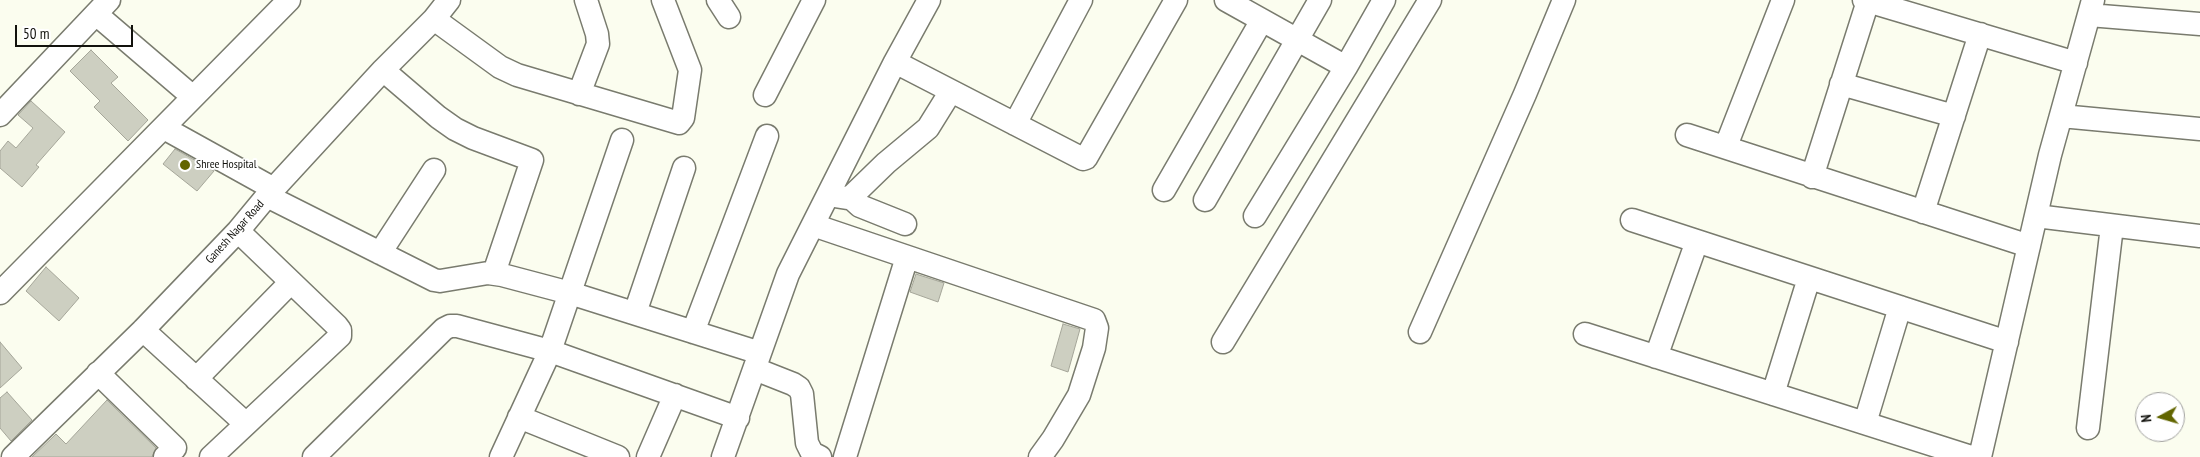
<!DOCTYPE html>
<html>
<head>
<meta charset="utf-8">
<style>
	body { margin:0 }
	#map { position:relative; width:2200px; height:457px; overflow:hidden; background:#fbfdef; font-family:"PT Sans Narrow",sans-serif }
	canvas { display:block }
	.north { position:absolute; left:2135px; top:392px; width:50px; height:50px; box-sizing:border-box; background:#fff; border:1px solid #a0a09e; border-radius:50%; rotate:264deg; font-size:14px; font-weight:700; line-height:20px; text-align:center; color:#12120d }
	.north::after { content:''; display:block; margin:auto; width:18px; height:22px; background:#626500; clip-path:polygon(50% 0,100% 100%,50% 72%,0 100%) }
	.scale { position:absolute; left:15px; top:25px; width:118px; height:22px; box-sizing:border-box; border:2px solid #12120d; border-top:0; padding-left:6px; font-size:15px; line-height:18px; white-space:nowrap; color:#12120d; -webkit-text-stroke:4px #fff; paint-order:stroke }
</style>
</head>
<body>
<div id="map">
<canvas width="2200" height="457"></canvas>
<div class="north">N</div>
<div class="scale">50 m</div>
</div>
<script>
const ctx = document.querySelector('canvas').getContext('2d');
ctx.lineJoin = 'round';
function fill(path, color) { ctx.fillStyle = color; ctx.fill(path, 'evenodd'); }
const toPath = rows => new Path2D(rows.map(r => 'M' + r).join(''));
function stroke(path, color, width, dash) { ctx.strokeStyle = color; ctx.lineWidth = width; ctx.lineCap = dash ? 'butt' : 'round'; ctx.setLineDash(dash || []); ctx.stroke(path); }
function label(font, color, halo, rows, align = 'center') {
  ctx.font = font + ' "PT Sans Narrow",sans-serif'; ctx.lineWidth = 4; ctx.setLineDash([]); ctx.textBaseline = 'middle'; ctx.strokeStyle = halo; ctx.fillStyle = color; for (const [text, x, y, turn = 0] of rows) {
    ctx.save(); ctx.translate(x, y); ctx.rotate((+turn || 0) * Math.PI / 180); ctx.textAlign = isNaN(turn) ? turn : align; if (halo) ctx.strokeText(text, 0, 0); ctx.fillText(text, 0, 0); ctx.restore();
  }
}
const building = toPath([
	[91,50,118,77,111,83,148,120,128,141,94,107,100,101,70,71,91,50],
	[31,101,65,132,36,165,39,167,22,187,0,168,0,151,8,141,16,148,33,128,18,115,31,101],
	[175,149,214,171,197,191,163,164,175,149],
	[46,267,79,298,59,321,26,291,46,267],
	[916,274,944,283,938,302,910,292,916,274],
	[1063,324,1080,329,1068,372,1051,366,1063,324],
	[0,342,22,368,0,388,0,342],
	[7,392,32,420,11,441,0,428,0,398,7,392],
	[107,400,156,448,152,457,32,457,56,434,66,444,107,400]
]);
fill(building, '#cdcfc1');
stroke(building, '#a5a699', 1);
const minor = toPath([
	[718,0,729,17],
	[1226,0,1346,67,1384,0],
	[1864,0,2076,63],
	[96,14,193,97],
	[2089,15,2200,24],
	[434,19,500,67,517,75,679,123,683,118,690,70,663,0],
	[895,62,1083,159,1086,158,1176,0],
	[383,70,438,117,455,129,473,138,532,160,494,273],
	[1841,84,1954,116],
	[579,94,598,44,597,34,586,0],
	[765,95,814,0],
	[0,115,109,0],
	[2061,116,2200,129],
	[1015,124,1081,0],
	[164,128,274,189],
	[1687,135,2029,246],
	[1726,146,1783,0],
	[1812,177,1868,1],
	[1164,190,1262,20],
	[828,195,847,198,853,195,886,163,928,128,951,91],
	[267,196,434,280,440,281,488,273,502,275,570,293,760,353],
	[850,197,860,206,905,224],
	[1205,200,1320,0],
	[1923,212,1980,34],
	[1255,216,1346,67],
	[2036,216,2200,236],
	[1632,220,2007,342],
	[813,225,1094,320,1097,328,1094,348,1079,395,1053,439,1040,457],
	[380,253,434,170],
	[0,293,289,0],
	[635,313,684,168],
	[143,330,246,424],
	[693,332,767,136],
	[1420,332,1525,94,1564,0],
	[1585,334,1971,457],
	[1223,342,1430,0],
	[1656,357,1697,241],
	[755,369,793,384,799,388,802,394,807,443,812,453,820,457],
	[98,373,175,448,165,457],
	[196,379,291,282],
	[1773,394,1809,278],
	[519,417,618,457],
	[1865,423,1900,307],
	[2088,428,2112,226],
	[13,457,143,330,238,231,267,196,383,70,434,19,449,0],
	[211,457,340,336,340,330,337,326,238,231],
	[314,457,444,329,450,326,457,326,550,351,622,140],
	[501,457,550,351,738,418],
	[648,457,675,395],
	[723,457,788,274,895,62,929,0],
	[845,457,907,257],
	[1980,457,2050,155,2093,0]
]);
stroke(minor, '#797b6e', 25);
stroke(minor, '#fff', 22);
for (const [x, y, r, color] of [
	[185,165,6,"#626500"]
]) { const dot = new Path2D(); dot.arc(x, y, r, 0, 2 * Math.PI); ctx.fillStyle = color; ctx.fill(dot); stroke(dot, '#fff', 2); }
label('12px', '#12120d', '#fff', [
	["Shree Hospital",196,165]
], 'left');
label('12px', '#12120d', '#fff', [
	["Ganesh Nagar Road",235,232,-48]
]);
</script>
</body>
</html>
